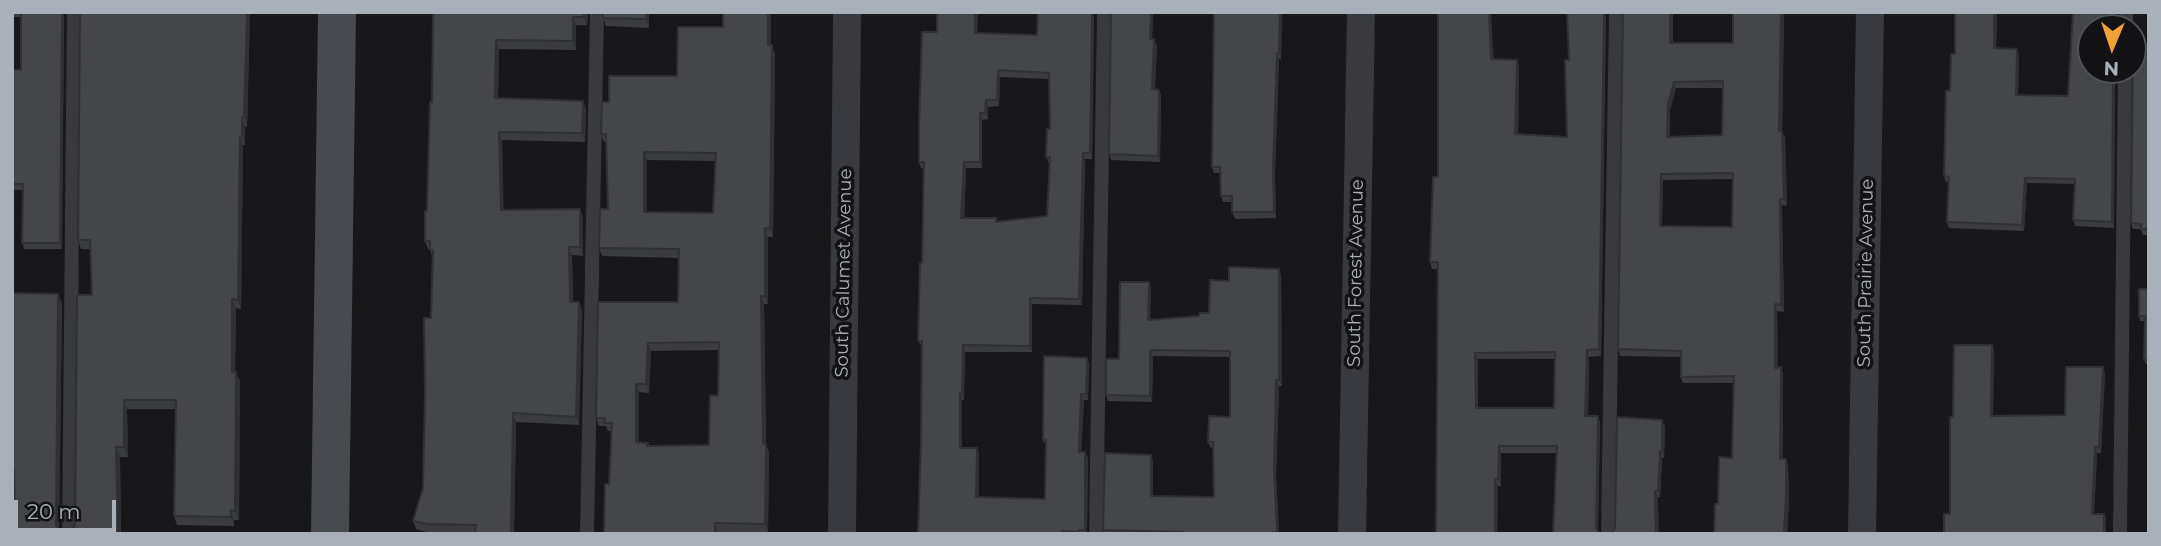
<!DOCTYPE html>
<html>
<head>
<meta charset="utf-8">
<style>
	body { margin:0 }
	#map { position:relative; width:2161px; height:546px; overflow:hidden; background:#18181a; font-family:Montserrat,sans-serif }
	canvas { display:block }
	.frame { position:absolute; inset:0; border:14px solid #aab0ba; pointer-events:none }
	.north { position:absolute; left:2077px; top:14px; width:70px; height:70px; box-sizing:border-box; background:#131315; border:2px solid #4f5257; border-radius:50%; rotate:182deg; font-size:19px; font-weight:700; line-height:28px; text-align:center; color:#aab0ba }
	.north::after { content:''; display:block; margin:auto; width:24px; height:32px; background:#f2a138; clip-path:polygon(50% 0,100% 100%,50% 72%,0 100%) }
	.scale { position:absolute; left:14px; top:500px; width:102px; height:32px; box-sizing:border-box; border:4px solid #aab0ba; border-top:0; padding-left:9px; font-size:21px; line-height:24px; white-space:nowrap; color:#aab0ba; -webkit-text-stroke:5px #131315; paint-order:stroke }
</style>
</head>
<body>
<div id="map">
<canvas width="2161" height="546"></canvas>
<div class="frame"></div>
<div class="north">N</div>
<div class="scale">20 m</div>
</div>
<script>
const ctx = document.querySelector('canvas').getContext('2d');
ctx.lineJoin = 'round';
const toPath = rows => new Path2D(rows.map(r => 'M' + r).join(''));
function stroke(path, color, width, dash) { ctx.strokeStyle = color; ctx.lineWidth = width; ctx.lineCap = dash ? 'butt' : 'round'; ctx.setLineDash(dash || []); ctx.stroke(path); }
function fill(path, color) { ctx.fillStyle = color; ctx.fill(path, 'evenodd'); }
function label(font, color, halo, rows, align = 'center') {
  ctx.font = font + ' Montserrat,sans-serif'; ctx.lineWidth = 7; ctx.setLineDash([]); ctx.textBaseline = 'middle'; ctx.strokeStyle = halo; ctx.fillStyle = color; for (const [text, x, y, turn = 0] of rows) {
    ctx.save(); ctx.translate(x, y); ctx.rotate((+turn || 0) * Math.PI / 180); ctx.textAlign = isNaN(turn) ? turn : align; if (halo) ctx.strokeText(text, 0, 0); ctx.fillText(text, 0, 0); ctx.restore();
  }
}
stroke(toPath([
	[2126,28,2126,12],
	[69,534,74,12],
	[587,534,597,12],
	[1096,534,1104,12],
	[1608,534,1616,12],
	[2120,534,2125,70]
]), '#393a3f', 14);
stroke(toPath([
	[842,534,847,12],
	[1352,534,1361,12],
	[1862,534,1870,12]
]), '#393a3f', 28);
stroke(toPath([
	[330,534,337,12]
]), '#474a4f', 38);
fill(toPath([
	[12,12,63,12,64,16,62,249,24,249,22,243,23,190,12,190,12,70,21,70,21,17,12,17],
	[80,12,250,12,247,127,245,126,245,145,243,145,241,309,236,308,235,372,240,381,239,520,234,520,234,526,177,525,174,516,176,409,127,409,128,457,120,457,121,534,15,534,14,478,12,478,12,293,58,294,62,304,59,530,61,533,71,533,75,525,92,295,90,249,81,249,78,240],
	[433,12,588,12,587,25,576,25,576,50,499,49,498,98,586,109,585,142,502,140,503,210,583,217,583,256,572,255,573,302,579,302,582,310,579,425,516,422,514,534,430,533,416,529,413,521,423,488,431,318,432,257,430,249,428,249,425,241,427,211,432,102],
	[649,12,649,28,606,26,603,18],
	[771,12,771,45,775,54,773,237,768,237,768,304,764,304,766,445,769,452,768,532,718,532,718,534,604,534,609,484,612,431,608,431,606,426,599,426,596,418,598,302,678,302,679,258,602,256,599,248,608,209,606,142,604,142,601,134,609,102,677,76,723,27],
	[647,160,716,161,713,213,647,212],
	[719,350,718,396,709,445,649,446,648,443,639,442,639,392,649,393,651,351],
	[937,12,978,12,977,33,1037,35,1038,12,1094,12,1092,159,1085,159,1082,305,1032,304,1032,352,965,352,964,400,962,400,962,448,977,448,979,454,979,497,1045,499,1046,446,1043,440,1087,358,1089,364,1088,400,1084,400,1081,452,1088,458,1087,534,918,534,921,439,922,347,918,341,922,263,924,168,921,168,919,162,937,32],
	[1000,77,1049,79,1050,129,1046,157,1049,163,1050,163,1047,216,997,221,996,218,964,218,966,168,982,168,982,120,988,119,988,107,999,106],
	[1111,12,1153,12,1152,39,1157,45,1155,89,1159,90,1161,96,1160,162,1111,160,1109,154],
	[1282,12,1281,59,1279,59,1275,173,1276,218,1235,219,1232,212,1232,202,1223,202,1221,196,1221,173,1214,173,1212,167],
	[1567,12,1606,12,1601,356,1589,357,1588,416,1598,416,1600,423,1598,532,1556,453,1501,453,1501,486,1498,486,1497,534,1438,269,1432,269,1430,262,1438,177,1493,59,1519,66,1518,134,1567,137,1569,60],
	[1478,359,1555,359,1554,408,1478,408],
	[1623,12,1673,12,1673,43,1733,43,1784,12,1782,131,1785,138,1787,206,1782,205,1784,312,1777,311,1778,367,1781,367,1783,374,1783,459,1788,465,1789,501,1787,534,1714,534,1718,504,1732,458,1734,383,1683,383,1681,377,1681,357,1620,356,1618,349],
	[1676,88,1723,88,1722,135,1670,137,1670,110],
	[1733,179,1732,227,1662,226,1663,180],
	[1955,12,1997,12,1996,48,2019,54,2018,95,2068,96,2073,12,2107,12,2106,28,2091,28,2091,70,2115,70,2114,228,2075,226,2073,220,2075,184,2027,183,2024,231,1949,228,1947,222,1949,182,1946,182,1944,176,1950,91,1955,54],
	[2149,55,2149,235,2143,235,2141,229,2133,229,2131,223],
	[1281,275,1282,386,1279,386,1276,476,1279,534,1104,534,1103,530,1153,460,1153,496,1214,497,1213,448,1211,448,1208,442,1230,417,1230,357,1153,356,1152,402,1108,401,1106,395,1119,359,1151,288,1150,320,1199,316,1209,313,1229,281],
	[2149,289,2149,364,2146,364,2144,360,2145,321,2140,321,2139,316],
	[1992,345,1994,350,1993,416,2065,415,2105,373,2101,453,2097,453,2094,514,2104,514,2106,519,2106,534,1944,534,1950,514,1953,417],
	[1665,426,1664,458,1662,458,1660,497,1658,497,1612,534]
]), '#3a3c40');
fill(toPath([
	[62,12,64,16,62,249,60,243],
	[247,12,250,12,247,127,244,117],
	[584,12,588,12,587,25,584,17],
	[646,12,649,12,649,28,646,19],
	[768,12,771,12,771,53,768,45],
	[975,12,978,12,977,39,975,33],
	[1092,12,1094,12,1092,159,1090,153],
	[1151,12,1153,12,1152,45,1150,39],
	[1280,12,1282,12,1281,59,1279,53],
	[1489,12,1491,12,1494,65,1491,59],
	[1604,12,1606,12,1601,356,1599,349],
	[1670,12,1673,12,1673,50,1670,43],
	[1781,12,1784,12,1782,138,1779,131],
	[1994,12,1997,12,1996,54,1994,48],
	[2104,12,2107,12,2106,28,2104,28],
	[573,17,576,25,576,50,573,41],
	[1154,39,1157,45,1154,96,1152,89],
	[496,40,499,49,498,106,495,98],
	[772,45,775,54,773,237,770,229],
	[2017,49,2019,54,2018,101,2016,95],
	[1277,53,1279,59,1275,173,1276,218,1274,212,1273,166],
	[1517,60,1519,66,1518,141,1515,134],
	[998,70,1000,77,999,106,997,100],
	[2113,70,2115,70,2114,228,2112,222],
	[1674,82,1676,88,1670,110,1670,143,1667,137,1668,104],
	[1159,90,1161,96,1160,162,1158,156],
	[986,100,988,107,988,119,985,113],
	[583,101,586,109,585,142,582,133],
	[980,113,982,120,982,168,980,162],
	[242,117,245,126,245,145,242,136],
	[1782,131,1785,138,1787,206,1784,199],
	[499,132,502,140,504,218,501,210],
	[240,136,243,145,241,309,238,300],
	[644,152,647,160,647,220,644,212],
	[1083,153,1085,159,1082,305,1079,299],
	[964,162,966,168,964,224,961,218],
	[1661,174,1663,180,1662,233,1660,226],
	[2025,178,2027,183,2024,231,2022,225],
	[1780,199,1782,205,1784,312,1781,305],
	[580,209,583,217,583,256,580,247],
	[765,228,768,237,768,304,765,296],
	[569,247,572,255,573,310,570,302],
	[1279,269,1281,275,1282,386,1279,380],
	[1149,282,1151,288,1150,326,1148,320],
	[58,294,62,304,59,534,56,525],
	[761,296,764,304,766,445,769,452,768,532,765,524],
	[1030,298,1032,304,1032,352,1030,346],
	[232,299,236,308,235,381,232,372],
	[579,302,582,310,579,425,576,417],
	[1775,304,1777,311,1778,374,1775,368],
	[648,343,651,351,649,393,646,384],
	[963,345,965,352,964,400,962,393],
	[1992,345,1994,350,1993,422,1991,416],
	[1150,350,1153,356,1152,402,1150,396],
	[1587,350,1589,357,1588,422,1585,416],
	[1475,353,1478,359,1478,414,1476,408],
	[1087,358,1089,364,1088,400,1086,394],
	[1781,367,1783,374,1783,465,1780,459],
	[2103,367,2105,373,2101,453,2099,447],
	[236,372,240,381,239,520,235,511],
	[1276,380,1279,386,1276,476,1279,534,1278,534,1277,532,1274,470],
	[636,384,639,392,639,451,636,442],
	[960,393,962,400,962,454,960,448],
	[1081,394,1084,400,1081,458,1079,452],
	[124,400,127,409,128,457,124,447],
	[513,413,516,422,514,534,511,534],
	[1598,416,1600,423,1598,534,1596,528],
	[1662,420,1665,426,1664,458,1662,452],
	[1499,446,1501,453,1501,486,1498,479],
	[116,447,120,457,121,534,118,534],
	[2095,447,2097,453,2094,519,2092,514],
	[977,448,979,454,979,503,976,497],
	[1660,451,1662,458,1660,497,1658,491],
	[1085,452,1088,458,1087,534,1085,530],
	[1151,455,1153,460,1153,502,1151,496],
	[1786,459,1788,465,1789,501,1787,534,1784,534,1786,495],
	[1495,479,1498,486,1497,534,1495,534],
	[1655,491,1658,497,1659,534,1656,534],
	[231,510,234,520,234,526,231,517],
	[2104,514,2106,519,2106,534,2104,534],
	[715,523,718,532,718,534,715,534]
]), '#303134');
const building = toPath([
	[21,12,62,12,60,243,22,243,23,184,12,184,12,70,21,70,21,12],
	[80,12,247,12,244,117,242,117,242,136,240,136,238,300,232,299,232,372,236,372,235,511,231,510,231,517,174,516,176,400,124,400,124,447,116,447,118,534,15,534,14,469,12,469,12,293,58,294,56,525,61,533,71,533,75,525,77,295,92,295,90,240,78,240,80,12],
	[433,12,584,12,584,17,573,17,573,41,496,40,495,98,583,101,582,133,499,132,501,210,580,209,580,247,569,247,570,302,579,302,576,417,513,413,511,534,475,534,476,525,427,524,413,521,423,488,425,394,424,318,431,318,433,250,430,250,430,241,425,241,425,211,427,211,430,102,432,102,433,12],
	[603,12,646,12,646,19,603,18,603,12],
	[723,12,768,12,768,45,772,45,770,229,765,228,765,296,761,296,763,444,766,444,765,524,715,523,715,534,604,534,605,484,609,484,612,423,605,423,605,418,596,418,598,302,678,302,679,249,599,248,600,209,608,209,606,134,601,134,602,102,609,102,609,76,677,76,678,27,723,27,723,12],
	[644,152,716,153,713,213,644,212,644,152],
	[719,342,718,396,710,395,709,445,647,446,648,443,636,442,636,384,646,384,648,343,719,342],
	[937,12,975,12,975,33,1037,35,1038,12,1092,12,1090,153,1083,153,1079,299,1030,298,1030,346,963,345,962,393,960,393,960,448,977,448,976,497,1045,499,1046,440,1043,440,1044,356,1087,358,1086,394,1081,394,1079,452,1085,452,1085,530,1079,530,1078,532,1062,531,1061,534,918,534,921,439,922,341,918,341,920,263,922,263,924,162,919,162,919,124,922,32,937,32,937,12],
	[998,70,1049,73,1050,129,1047,129,1046,157,1050,157,1047,216,996,222,996,218,961,218,964,162,980,162,980,113,985,113,986,100,997,100,998,70],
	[1111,12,1151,12,1150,39,1154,39,1152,89,1159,90,1158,156,1109,154,1111,12],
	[1214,12,1280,12,1279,53,1277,53,1273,166,1274,212,1232,212,1232,196,1221,196,1220,167,1212,167,1214,12],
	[1438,12,1489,12,1491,59,1517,60,1515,134,1567,137,1565,60,1569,60,1567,12,1604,12,1599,349,1587,350,1585,416,1598,416,1596,528,1599,534,1553,534,1557,446,1499,446,1498,479,1495,479,1495,534,1436,534,1438,262,1430,262,1433,177,1438,177,1438,12],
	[1555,352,1554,408,1476,408,1475,353,1555,352],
	[1623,12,1670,12,1670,43,1733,43,1733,12,1781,12,1779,131,1782,131,1784,199,1780,199,1781,305,1775,304,1775,368,1781,367,1780,459,1786,459,1786,495,1784,533,1714,534,1715,504,1718,504,1719,457,1732,458,1734,376,1681,377,1681,351,1618,349,1623,12],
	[1723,81,1722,135,1667,137,1668,104,1674,82,1723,81],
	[1733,173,1732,227,1660,226,1661,174,1733,173],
	[1955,12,1994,12,1994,48,2017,49,2016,95,2068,96,2073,12,2104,12,2104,28,2091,28,2091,70,2113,70,2112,222,2073,220,2075,179,2025,178,2022,225,1947,222,1949,177,1944,176,1946,91,1950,91,1951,54,1955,54,1955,12],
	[2133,55,2149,55,2149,229,2141,229,2141,224,2131,223,2133,55],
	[1229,267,1279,269,1279,380,1276,380,1274,470,1277,532,1272,532,1272,534,1184,534,1184,532,1103,530,1105,453,1151,455,1151,496,1214,497,1213,442,1208,442,1209,416,1230,417,1230,351,1150,350,1150,396,1106,395,1106,359,1119,359,1120,282,1149,282,1148,320,1199,316,1200,313,1209,313,1210,280,1229,281,1229,267],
	[2139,289,2149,289,2149,360,2144,360,2145,316,2139,316,2139,289],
	[1954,345,1992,345,1991,416,2065,415,2066,367,2103,367,2099,447,2095,447,2092,514,2104,514,2104,534,1944,534,1944,514,1950,514,1950,417,1953,417,1954,345],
	[1617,417,1662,420,1662,452,1660,451,1658,491,1655,491,1656,534,1612,534,1615,528,1617,417]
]);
fill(building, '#44464a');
stroke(building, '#303134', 2);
label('18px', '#aab0ba', '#131315', [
	["South Calumet Avenue",844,273,-89],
	["South Forest Avenue",1356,273,-89],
	["South Prairie Avenue",1866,273,-89]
]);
</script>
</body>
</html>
